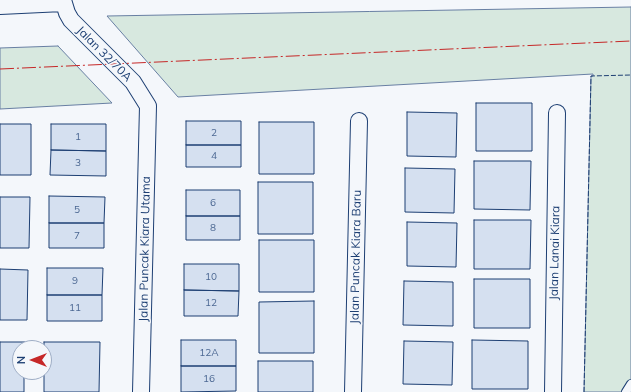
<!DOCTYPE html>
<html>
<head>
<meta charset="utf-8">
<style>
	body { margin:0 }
	#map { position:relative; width:631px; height:392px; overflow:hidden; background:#f4f7fb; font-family:Mulish,sans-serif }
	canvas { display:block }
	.north { position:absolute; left:12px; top:340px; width:40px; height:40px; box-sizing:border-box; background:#f4f7fb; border:1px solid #9eadc5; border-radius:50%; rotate:270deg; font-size:11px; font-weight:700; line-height:16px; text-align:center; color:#1d3f73 }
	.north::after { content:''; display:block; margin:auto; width:14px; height:18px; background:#c62828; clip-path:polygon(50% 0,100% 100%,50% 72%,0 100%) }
</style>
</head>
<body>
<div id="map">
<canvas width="631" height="392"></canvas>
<div class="north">N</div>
</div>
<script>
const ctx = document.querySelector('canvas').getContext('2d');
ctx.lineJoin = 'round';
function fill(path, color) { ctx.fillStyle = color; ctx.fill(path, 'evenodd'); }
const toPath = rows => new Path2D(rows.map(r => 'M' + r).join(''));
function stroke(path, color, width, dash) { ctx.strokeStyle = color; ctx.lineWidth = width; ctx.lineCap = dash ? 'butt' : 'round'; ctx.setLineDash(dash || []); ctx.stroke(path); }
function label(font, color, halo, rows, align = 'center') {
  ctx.font = font + ' Mulish,sans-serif'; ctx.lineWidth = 3; ctx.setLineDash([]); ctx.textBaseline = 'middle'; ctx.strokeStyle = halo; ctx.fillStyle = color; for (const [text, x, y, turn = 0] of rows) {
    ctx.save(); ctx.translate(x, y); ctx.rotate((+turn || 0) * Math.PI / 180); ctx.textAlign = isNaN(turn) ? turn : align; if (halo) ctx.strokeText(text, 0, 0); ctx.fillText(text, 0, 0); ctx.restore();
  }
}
const green = toPath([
	[631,7,631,392,584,392,591,76,593,76,593,74,178,97,107,16,631,7],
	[58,46,112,103,0,109,0,48,58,46]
]);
fill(green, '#d7e8df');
stroke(green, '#687fa3', 1);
const building = toPath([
	[476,103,532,103,532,151,476,151,476,103],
	[407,112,457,113,456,157,407,156,407,112],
	[186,121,241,121,241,145,186,145,186,121],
	[259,122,314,122,314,174,259,174,259,122],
	[0,124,31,124,31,175,0,175,0,124],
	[51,124,106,124,106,151,51,150,51,124],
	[186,145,241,145,241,167,186,167,186,145],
	[51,150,106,151,106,176,50,175,51,150],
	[474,161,531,161,530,210,474,209,474,161],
	[405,168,455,169,454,213,405,212,405,168],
	[258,182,313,182,313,234,258,234,258,182],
	[186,190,240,190,240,216,186,216,186,190],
	[49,196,105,197,104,223,49,223,49,196],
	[0,197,30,197,29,248,0,248,0,197],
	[186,216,240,216,240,240,186,240,186,216],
	[474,220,531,220,530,269,474,269,474,220],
	[407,222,457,223,456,267,407,266,407,222],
	[49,223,104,223,104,248,49,248,49,223],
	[259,240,314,240,314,292,259,292,259,240],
	[184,264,239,264,239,291,184,290,184,264],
	[47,268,103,268,102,295,47,295,47,268],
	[0,269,28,270,27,320,0,320,0,269],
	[474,279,530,279,530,328,474,328,474,279],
	[404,281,453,282,453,326,403,325,404,281],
	[184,290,239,291,238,316,184,316,184,290],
	[47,295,102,295,102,321,47,321,47,295],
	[314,301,314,353,259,353,259,302,314,301],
	[181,340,236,340,236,366,181,366,181,340],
	[472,340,528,341,528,389,472,389,472,340],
	[404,341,453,342,452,385,403,384,404,341],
	[0,342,25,342,25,348,20,348,20,372,24,372,24,392,0,392,0,342],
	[44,342,100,342,99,392,44,392,44,342],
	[258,361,313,361,313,392,258,392,258,361],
	[181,366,236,366,236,391,181,392,181,366]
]);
fill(building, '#d5e0f0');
stroke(building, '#1d3f73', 1);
const service = toPath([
	[626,392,631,384]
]);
const minor = toPath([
	[63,0,67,13,71,20,133,82,148,106,141,392],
	[0,6,63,3],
	[353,392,359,121],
	[553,392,557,113]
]);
stroke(service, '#1d3f73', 10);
stroke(minor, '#1d3f73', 18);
stroke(service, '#f4f7fb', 8);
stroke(minor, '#f4f7fb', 16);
stroke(toPath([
	[584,392,591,76,631,75]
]), '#1d3f73', 1, [5, 2]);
stroke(toPath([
	[0,69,631,41]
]), '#c62828', 1, [14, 3, 2, 3]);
label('10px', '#4b6792', null, [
	["2",214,133],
	["1",78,137],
	["4",214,156],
	["3",78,163],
	["6",213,203],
	["5",77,210],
	["8",213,228],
	["7",77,236],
	["10",211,277],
	["9",75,281],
	["12",211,303],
	["11",75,308],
	["12A",209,353],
	["16",209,379]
]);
label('12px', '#1d3f73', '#f4f7fb', [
	["Jalan 32/70A",104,54,45],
	["Jalan Puncak Kiara Utama",145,249,-89],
	["Jalan Lanai Kiara",555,253,-89],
	["Jalan Puncak Kiara Baru",356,257,-89]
]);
</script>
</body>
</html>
